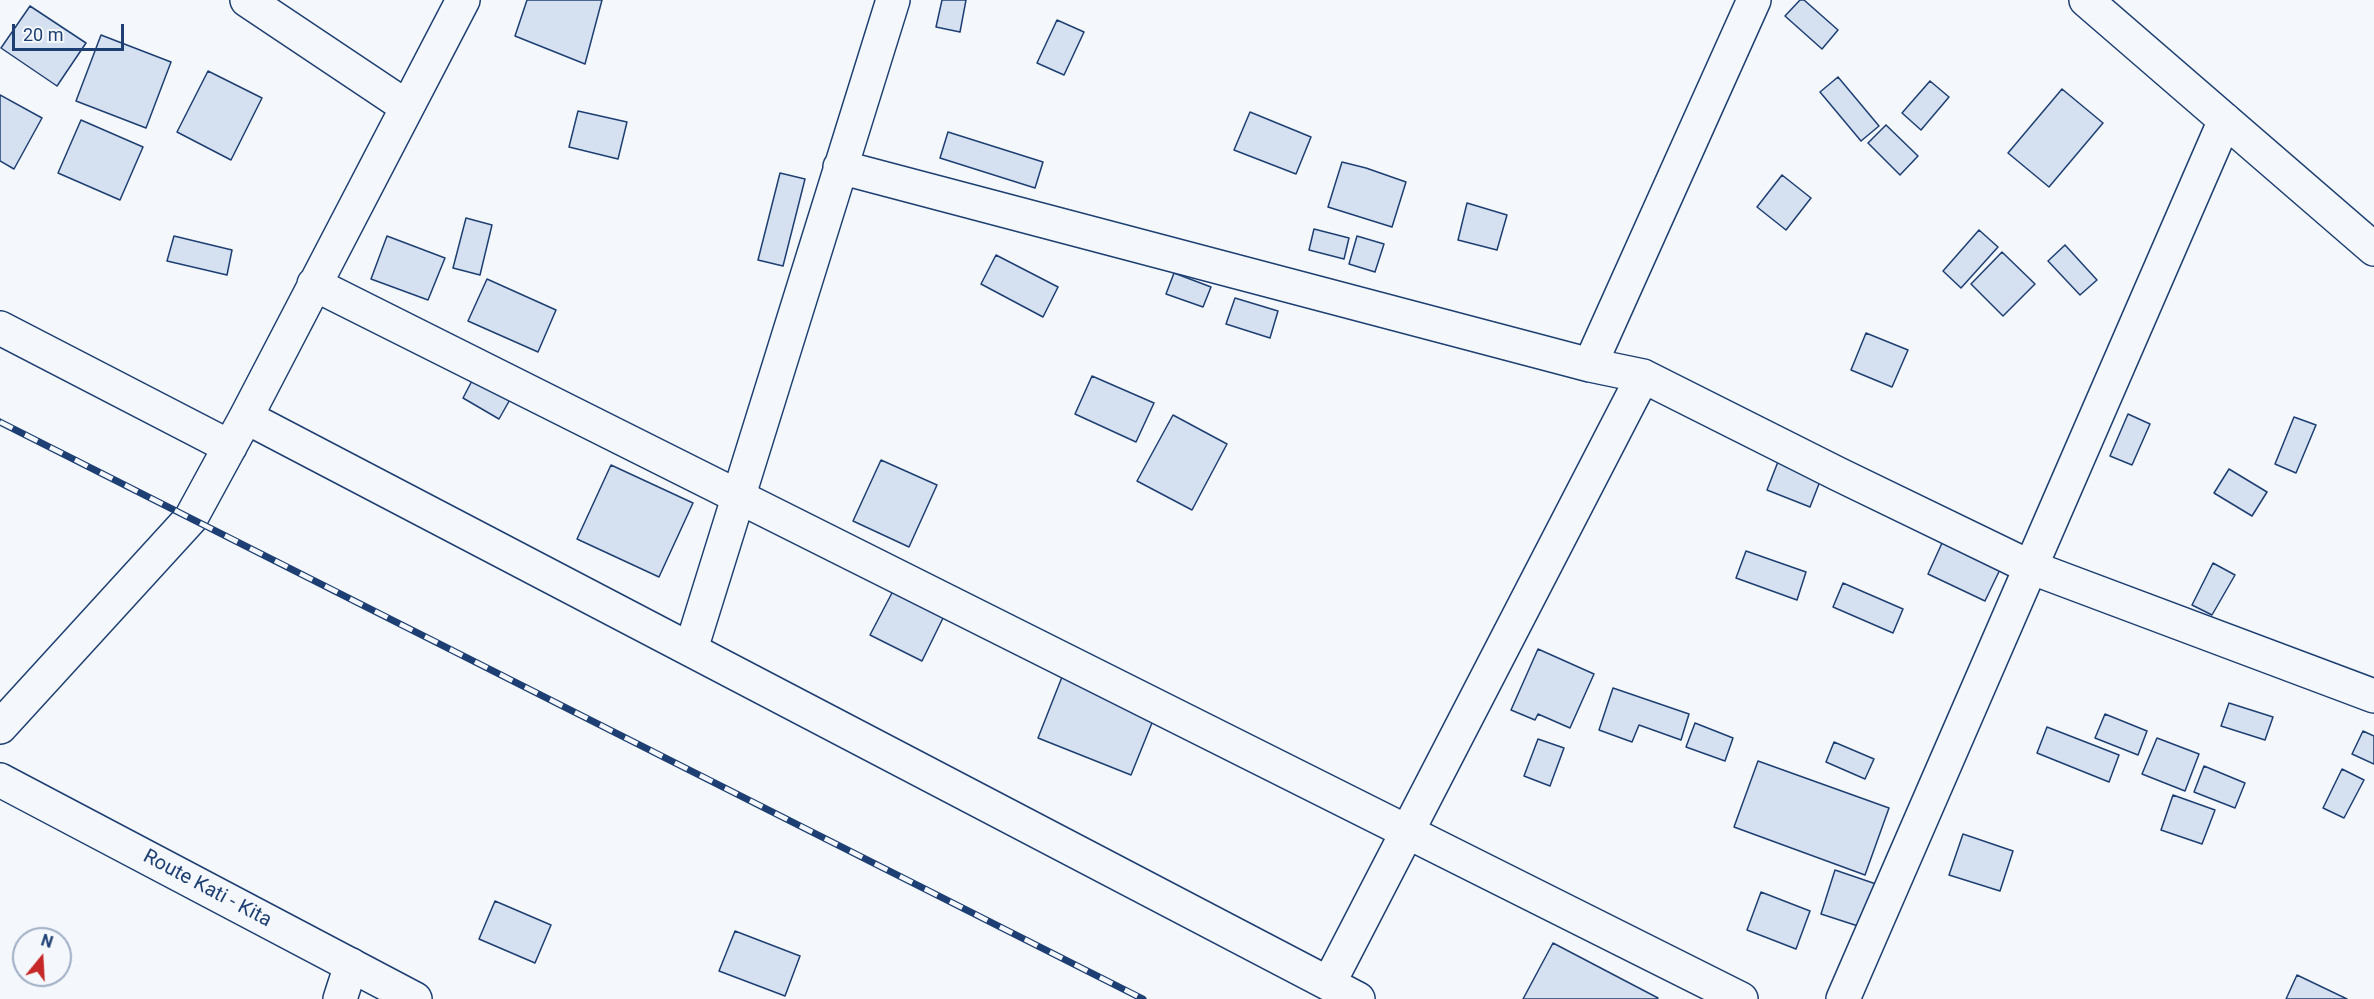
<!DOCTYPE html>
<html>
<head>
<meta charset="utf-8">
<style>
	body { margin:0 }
	#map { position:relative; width:2374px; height:999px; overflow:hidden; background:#f4f7fb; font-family:Roboto,sans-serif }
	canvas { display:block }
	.north { position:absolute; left:12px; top:927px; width:60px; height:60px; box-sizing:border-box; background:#f4f7fb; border:2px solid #9eadc5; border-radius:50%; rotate:18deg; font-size:16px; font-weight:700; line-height:24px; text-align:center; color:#1d3f73 }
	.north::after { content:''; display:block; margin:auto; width:21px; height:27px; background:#c62828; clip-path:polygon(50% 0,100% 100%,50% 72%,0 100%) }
	.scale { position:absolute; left:12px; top:24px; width:112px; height:27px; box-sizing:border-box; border:3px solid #1d3f73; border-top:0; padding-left:8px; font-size:18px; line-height:21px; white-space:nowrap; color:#1d3f73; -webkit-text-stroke:4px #f4f7fb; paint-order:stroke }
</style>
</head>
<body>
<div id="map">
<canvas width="2374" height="999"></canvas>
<div class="north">N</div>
<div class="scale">20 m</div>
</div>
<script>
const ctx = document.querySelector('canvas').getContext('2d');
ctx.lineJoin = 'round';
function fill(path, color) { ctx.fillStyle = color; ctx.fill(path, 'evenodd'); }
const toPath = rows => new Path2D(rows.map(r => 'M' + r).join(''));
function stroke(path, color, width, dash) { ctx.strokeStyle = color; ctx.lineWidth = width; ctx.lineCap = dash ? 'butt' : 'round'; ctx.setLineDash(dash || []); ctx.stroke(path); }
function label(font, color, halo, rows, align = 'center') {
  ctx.font = font + ' Roboto,sans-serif'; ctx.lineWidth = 4.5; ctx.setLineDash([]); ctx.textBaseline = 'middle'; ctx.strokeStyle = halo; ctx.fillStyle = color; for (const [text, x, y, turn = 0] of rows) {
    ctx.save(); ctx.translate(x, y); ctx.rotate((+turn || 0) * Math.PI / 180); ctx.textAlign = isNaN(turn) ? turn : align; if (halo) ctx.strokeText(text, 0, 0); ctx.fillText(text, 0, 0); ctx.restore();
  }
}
const building = toPath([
	[527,0,602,0,585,64,515,36,527,0],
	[942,0,966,0,960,32,936,27,942,0],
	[1800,0,1804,0,1838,30,1822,49,1785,16,1800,0],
	[30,6,86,43,57,86,1,48,30,6],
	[1057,20,1084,32,1064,75,1037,63,1057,20],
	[101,35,171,62,146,128,76,101,101,35],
	[208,71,262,98,231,160,177,132,208,71],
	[1838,77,1879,126,1861,141,1820,92,1838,77],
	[1930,81,1949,97,1921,130,1902,113,1930,81],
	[2062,89,2103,123,2049,187,2008,153,2062,89],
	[0,95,42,118,14,169,0,161,0,95],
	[578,111,627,122,618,159,569,147,578,111],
	[1250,112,1311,137,1296,174,1234,150,1250,112],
	[81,120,143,147,120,200,58,173,81,120],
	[1886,125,1918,156,1900,175,1868,143,1886,125],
	[948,132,1043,162,1035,188,940,158,948,132],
	[1342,162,1366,168,1406,182,1392,227,1328,207,1342,162],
	[780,173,805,179,783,266,758,260,780,173],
	[1782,175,1811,198,1786,230,1757,207,1782,175],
	[1467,203,1507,215,1497,250,1458,240,1467,203],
	[466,218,492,225,480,275,453,268,466,218],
	[1314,229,1349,238,1344,259,1309,250,1314,229],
	[1979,230,1998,247,1961,288,1943,271,1979,230],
	[174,236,232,250,227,275,167,261,174,236],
	[387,236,445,258,428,300,371,279,387,236],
	[1357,236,1384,244,1375,272,1349,264,1357,236],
	[2065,245,2097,280,2080,295,2048,261,2065,245],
	[2002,252,2035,284,2003,316,1971,284,2002,252],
	[996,255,1058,287,1043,317,981,284,996,255],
	[1174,273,1211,287,1203,307,1166,294,1174,273],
	[487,279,556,310,538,352,468,321,487,279],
	[1235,298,1278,311,1270,338,1226,324,1235,298],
	[1866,333,1908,350,1892,387,1851,370,1866,333],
	[475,375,512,396,499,419,463,398,475,375],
	[1092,376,1154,403,1136,442,1075,414,1092,376],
	[2128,414,2150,424,2132,465,2110,456,2128,414],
	[1173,415,1227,444,1192,510,1137,481,1173,415],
	[2294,417,2316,425,2296,473,2275,464,2294,417],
	[1781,454,1824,471,1810,507,1767,490,1781,454],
	[881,460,937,485,909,547,853,521,881,460],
	[611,465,693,503,659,577,577,539,611,465],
	[2229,469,2267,492,2252,516,2214,493,2229,469],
	[1947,532,2005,559,1985,601,1928,574,1947,532],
	[1746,551,1806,572,1797,600,1736,578,1746,551],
	[2213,563,2235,575,2212,615,2192,605,2213,563],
	[1843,583,1903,609,1893,633,1833,607,1843,583],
	[894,589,945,614,922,661,870,635,894,589],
	[1538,649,1594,674,1570,728,1538,714,1535,720,1511,710,1538,649],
	[1062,677,1156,713,1131,775,1038,738,1062,677],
	[1613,688,1689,714,1681,740,1639,725,1632,742,1599,730,1613,688],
	[2229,703,2273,717,2265,740,2221,726,2229,703],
	[2105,714,2147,731,2138,755,2095,738,2105,714],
	[1695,723,1733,738,1725,761,1686,747,1695,723],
	[2047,727,2119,755,2109,782,2037,753,2047,727],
	[2363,731,2374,736,2374,764,2352,754,2363,731],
	[2157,738,2199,754,2185,791,2142,774,2157,738],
	[1538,739,1564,748,1550,786,1524,776,1538,739],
	[1834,742,1874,759,1865,779,1826,762,1834,742],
	[1758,761,1889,808,1865,875,1734,827,1758,761],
	[2204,766,2245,783,2235,808,2194,792,2204,766],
	[2342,769,2364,780,2344,818,2323,808,2342,769],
	[2173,795,2215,810,2202,844,2161,830,2173,795],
	[1963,834,2013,851,2000,891,1949,875,1963,834],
	[1835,870,1876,884,1861,927,1821,914,1835,870],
	[1761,892,1810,911,1796,949,1747,930,1761,892],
	[495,901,551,925,535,963,479,939,495,901],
	[735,931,800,956,785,996,719,971,735,931],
	[1553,943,1658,998,1657,999,1523,999,1553,943],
	[2297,975,2347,999,2286,999,2297,975]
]);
fill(building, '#d5e0f0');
stroke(building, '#1d3f73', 1.5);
const minor = toPath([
	[247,0,407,107],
	[2086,0,2374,249],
	[840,167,1590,365,1643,376,1838,474,2030,567,2374,696],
	[314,284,1741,999],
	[0,328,230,447],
	[1590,365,1754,0],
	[246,417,1358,999],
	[691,649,893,0],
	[0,727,191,518,246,417,463,0],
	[1329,983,1643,376],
	[340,999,351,965],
	[1843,999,2225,120]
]);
const major = toPath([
	[0,780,415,999]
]);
stroke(minor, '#1d3f73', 36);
stroke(major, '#1d3f73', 36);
stroke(minor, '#f4f7fb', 33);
stroke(major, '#f4f7fb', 33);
const rail = toPath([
	[0,422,1143,999]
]);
stroke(rail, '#1d3f73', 7);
stroke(rail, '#f4f7fb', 4.5, [14]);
label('20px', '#1d3f73', '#f4f7fb', [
	["Route Kati - Kita",207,889,28]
]);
</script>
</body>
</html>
